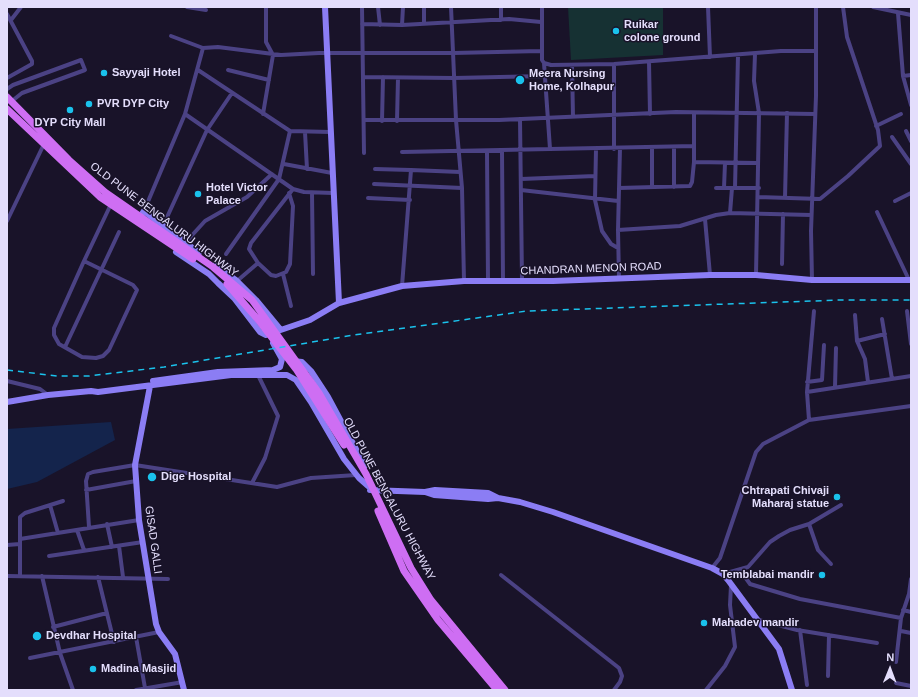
<!DOCTYPE html>
<html>
<head>
<meta charset="utf-8">
<style>
	body { margin:0 }
	#map { position:relative; width:918px; height:697px; overflow:hidden; background:#191329; font-family:Helvetica,sans-serif }
	canvas { display:block }
	.frame { position:absolute; inset:0; border:8px solid #e4defc; pointer-events:none }
	.north { position:absolute; left:870px; top:649px; width:40px; height:40px; -webkit-text-stroke:3px #191329; paint-order:stroke; rotate:1deg; font-size:11px; font-weight:700; line-height:16px; text-align:center; color:#e4defc }
	.north::after { content:''; display:block; margin:auto; width:14px; height:18px; background:#e4defc; clip-path:polygon(50% 0,100% 100%,50% 72%,0 100%) }
</style>
</head>
<body>
<div id="map">
<canvas width="918" height="697"></canvas>
<div class="frame"></div>
<div class="north">N</div>
</div>
<script>
const ctx = document.querySelector('canvas').getContext('2d');
ctx.lineJoin = 'round';
function fill(path, color) { ctx.fillStyle = color; ctx.fill(path, 'evenodd'); }
const toPath = rows => new Path2D(rows.map(r => 'M' + r).join(''));
function stroke(path, color, width, dash) { ctx.strokeStyle = color; ctx.lineWidth = width; ctx.lineCap = dash ? 'butt' : 'round'; ctx.setLineDash(dash || []); ctx.stroke(path); }
function label(font, color, halo, rows, align = 'center') {
  ctx.font = font + ' Helvetica,sans-serif'; ctx.lineWidth = 3; ctx.setLineDash([]); ctx.textBaseline = 'middle'; ctx.strokeStyle = halo; ctx.fillStyle = color; for (const [text, x, y, turn = 0] of rows) {
    ctx.save(); ctx.translate(x, y); ctx.rotate((+turn || 0) * Math.PI / 180); ctx.textAlign = isNaN(turn) ? turn : align; if (halo) ctx.strokeText(text, 0, 0); ctx.fillText(text, 0, 0); ctx.restore();
  }
}
fill(toPath([
	[568,7,663,7,663,55,571,60]
]), '#163133');
fill(toPath([
	[111,422,115,440,37,482,7,489,7,429]
]), '#14244c');
stroke(toPath([
	[187,7,206,10],
	[362,7,364,153],
	[378,7,380,25],
	[451,7,456,120,462,188,464,281],
	[542,7,542,60,544,63,551,65,614,64,781,51,816,51],
	[708,7,710,57],
	[873,7,911,15],
	[898,13,903,76,911,105],
	[7,14,32,61,32,64,7,78],
	[11,20,21,7],
	[501,20,501,7],
	[424,23,424,7],
	[362,24,402,25,509,19,541,22],
	[402,25,403,7],
	[171,36,203,48],
	[755,54,754,81,759,113,756,275],
	[649,62,650,114],
	[572,65,573,117],
	[198,70,290,131,330,132],
	[228,70,269,80],
	[903,76,911,75],
	[363,77,454,78,545,76],
	[7,89,13,85,81,60,85,70,22,93,12,101],
	[185,114,293,189,304,192,333,193],
	[263,114,273,55,266,42,266,7],
	[520,119,522,281],
	[364,120,499,120,676,112,815,114],
	[382,121,383,77],
	[397,121,398,78],
	[876,126,901,114],
	[906,131,911,141],
	[305,132,307,169],
	[892,137,911,164],
	[674,147,674,187],
	[550,149,694,146],
	[596,149,595,200,602,231,611,244,618,248],
	[614,149,614,64],
	[487,151,488,281],
	[502,151,503,281],
	[402,152,550,149,544,63],
	[694,162,758,163],
	[284,164,332,173],
	[375,169,411,170],
	[521,179,595,176],
	[374,184,462,188],
	[652,187,652,147],
	[619,188,690,186,692,182,694,162,694,113],
	[716,188,759,188],
	[724,188,725,163],
	[735,188,738,55],
	[521,190,618,201],
	[289,193,293,206,290,264,286,272,276,276,271,275,258,263,249,249,251,243,293,189],
	[312,193,313,274],
	[758,197,820,199,848,176,880,146,878,130,847,37,843,7],
	[368,198,410,200],
	[785,198,787,113],
	[895,201,911,193],
	[144,211,185,114,203,48,218,47,281,55,319,53,453,53,541,51],
	[877,212,909,280],
	[730,213,732,188],
	[705,219,710,275],
	[7,221,44,144],
	[163,226,207,130,232,93],
	[618,230,680,226,716,215,730,213,811,215],
	[185,243,205,221,247,197,272,174],
	[226,254,279,179,290,131],
	[84,261,133,285,137,290,109,350,103,356,96,358,82,357,59,344,54,335,54,328,84,261,112,202],
	[782,264,783,214],
	[283,274,291,306],
	[619,279,618,230,620,148],
	[812,280,811,231,816,96,816,7],
	[237,281,258,263],
	[402,286,411,170,460,172],
	[907,311,911,344],
	[855,315,857,341,865,359,868,382],
	[882,319,892,379],
	[857,341,885,334],
	[65,347,119,232],
	[7,381,40,389,48,395],
	[807,382,822,380,824,345],
	[835,387,836,348],
	[807,392,814,311],
	[809,420,807,392,911,376],
	[252,483,265,458,278,416,258,375],
	[86,490,136,481],
	[50,505,58,533],
	[107,524,112,547],
	[809,524,818,550,831,564],
	[89,527,86,481,88,474,93,472,135,465,277,487,311,478,356,475],
	[77,530,84,550],
	[20,539,139,520],
	[7,545,20,544],
	[119,546,123,577],
	[49,556,143,542],
	[712,568,720,558,756,452,763,444,809,420,911,406],
	[740,570,750,584,800,599,901,618],
	[723,574,748,567,770,542,779,536,790,530,809,524,841,505],
	[501,575,619,668,622,676,620,682,614,690],
	[7,576,168,579],
	[20,576,20,517,25,513,63,501],
	[42,576,60,653,73,690],
	[98,577,114,642],
	[903,610,911,612],
	[759,620,797,630,877,643],
	[53,627,107,613],
	[800,630,807,685],
	[901,631,911,633],
	[136,637,145,688],
	[30,658,159,632],
	[896,662,901,618,909,594,911,579],
	[828,676,829,635],
	[896,683,911,686],
	[136,690,183,682],
	[706,690,725,666,735,647,730,605,731,585]
]), '#4b4284', 4);
stroke(toPath([
	[325,7,339,303],
	[140,217,144,211,199,253],
	[176,252,209,274,218,283,234,298,260,332,266,335,310,320,339,303,402,286,464,281,553,281,710,275,756,275,812,280,911,280],
	[215,265,237,281,256,300,280,329],
	[293,361,302,362,311,371,328,397,365,466],
	[153,381,218,372,273,370,280,367,282,359,273,343],
	[150,386,135,465,139,520,156,624,159,632,175,654,184,690],
	[7,402,48,395,91,391,98,392,231,375,287,375,296,380,311,402,344,459,359,478,368,486],
	[370,490,425,492,435,490,488,493,498,498,520,502,553,512,712,568,723,574,728,580,779,649,792,690],
	[425,492,434,495,488,499,498,498]
]), '#8b7df4', 6);
stroke(toPath([
	[7,97,69,160,105,192,213,267,252,300,319,393,366,474,411,568,431,600,505,690],
	[7,109,100,197,193,259],
	[227,284,260,322,296,369,344,445],
	[378,511,404,571,438,620,497,690]
]), '#ce6ef3', 7);
stroke(toPath([
	[7,370,57,376,89,376,164,367,354,335,527,311,841,300,911,300]
]), '#1ac2ec', 1.5, [6, 5]);
for (const [x, y, r, color] of [
	[616,31,4,"#1ac2ec"],
	[104,73,4,"#1ac2ec"],
	[520,80,5,"#1ac2ec"],
	[89,104,4,"#1ac2ec"],
	[70,110,4,"#1ac2ec"],
	[198,194,4,"#1ac2ec"],
	[152,477,5,"#1ac2ec"],
	[837,497,4,"#1ac2ec"],
	[822,575,4,"#1ac2ec"],
	[704,623,4,"#1ac2ec"],
	[37,636,5,"#1ac2ec"],
	[93,669,4,"#1ac2ec"]
]) { const dot = new Path2D(); dot.arc(x, y, r, 0, 2 * Math.PI); ctx.fillStyle = color; ctx.fill(dot); stroke(dot, '#191329', 1.5); }
label('bold 11px', '#e4defc', '#191329', [
	["Ruikar",624,25],
	["colone ground",624,38],
	["Sayyaji Hotel",112,73],
	["Meera Nursing",529,74],
	["Home, Kolhapur",529,87],
	["PVR DYP City",97,104],
	["DYP City Mall",70,123,"center"],
	["Hotel Victor",206,188],
	["Palace",206,201],
	["Dige Hospital",161,477],
	["Chtrapati Chivaji",829,491,"right"],
	["Maharaj statue",829,504,"right"],
	["Temblabai mandir",814,575,"right"],
	["Mahadev mandir",712,623],
	["Devdhar Hospital",46,636],
	["Madina Masjid",101,669]
], 'left');
label('11px', '#e4defc', '#191329', [
	["OLD PUNE BENGALURU HIGHWAY",164,220,37],
	["CHANDRAN MENON ROAD",591,269,-2],
	["OLD PUNE BENGALURU HIGHWAY",389,499,62],
	["GISAD GALLI",153,540,82]
]);
</script>
</body>
</html>
